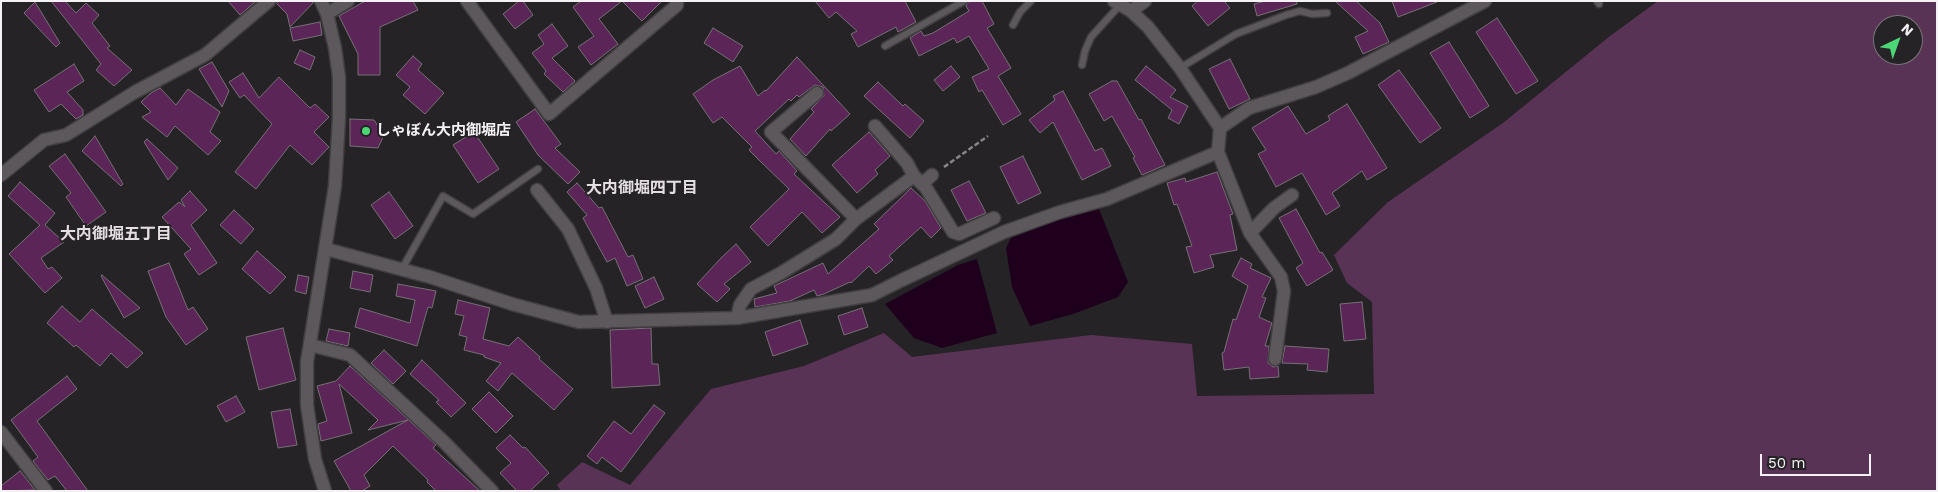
<!DOCTYPE html>
<html>
<head>
<meta charset="utf-8">
<style>
	body { margin:0 }
	#map { position:relative; width:1938px; height:492px; overflow:hidden; background:#262326; font-family:"Work Sans",sans-serif }
	canvas { display:block }
	.frame { position:absolute; inset:0; border:2px solid #f5f2f5; pointer-events:none }
	.north { position:absolute; left:1873px; top:15px; width:50px; height:50px; box-sizing:border-box; background:#262326; border:1px solid #797679; border-radius:50%; rotate:42deg; font-size:14px; font-weight:700; line-height:20px; text-align:center; color:#f5f2f5 }
	.north::after { content:''; display:block; margin:auto; width:18px; height:22px; background:#4dd676; clip-path:polygon(50% 0,100% 100%,50% 72%,0 100%) }
	.scale { position:absolute; left:1760px; top:454px; width:111px; height:22px; box-sizing:border-box; border:2px solid #f5f2f5; border-top:0; padding-left:6px; font-size:15px; line-height:18px; white-space:nowrap; color:#f5f2f5; -webkit-text-stroke:4px #262326; paint-order:stroke }
</style>
</head>
<body>
<div id="map">
<canvas width="1938" height="492"></canvas>
<div class="frame"></div>
<div class="north">N</div>
<div class="scale">50 m</div>
</div>
<script>
const ctx = document.querySelector('canvas').getContext('2d');
ctx.lineJoin = 'round';
function fill(path, color) { ctx.fillStyle = color; ctx.fill(path, 'evenodd'); }
const toPath = rows => new Path2D(rows.map(r => 'M' + r).join(''));
function stroke(path, color, width, dash) { ctx.strokeStyle = color; ctx.lineWidth = width; ctx.lineCap = dash ? 'butt' : 'round'; ctx.setLineDash(dash || []); ctx.stroke(path); }
function label(font, color, halo, rows, align = 'center') {
  ctx.font = font + ' "Work Sans","Noto Sans JP",sans-serif'; ctx.lineWidth = 4; ctx.setLineDash([]); ctx.textBaseline = 'middle'; ctx.strokeStyle = halo; ctx.fillStyle = color; for (const [text, x, y, turn = 0] of rows) {
    ctx.save(); ctx.translate(x, y); ctx.rotate((+turn || 0) * Math.PI / 180); ctx.textAlign = isNaN(turn) ? turn : align; if (halo) ctx.strokeText(text, 0, 0); ctx.fillText(text, 0, 0); ctx.restore();
  }
}
fill(toPath([
	[1658,1,1937,1,1937,491,561,491,557,485,582,462,630,485,711,389,804,366,884,333,912,357,1091,335,1192,344,1197,396,1374,394,1372,302,1347,283,1334,255,1388,202,1503,123,1610,36],
	[1883,25,1913,25,1913,55,1883,55]
]), '#583355');
fill(toPath([
	[1099,209,1128,282,1118,297,1073,314,1030,326,1012,287,1006,248,1011,238,1072,213],
	[977,259,997,333,942,348,914,338,885,304,958,265]
]), '#1e001d');
const building = toPath([
	[51,1,65,1,76,13,86,3,99,15,92,23,110,46,107,48,132,70,114,86,96,70,101,64,51,1],
	[228,1,256,1,240,15,228,1],
	[277,1,313,1,313,3,290,27,287,14,277,4,277,1],
	[365,1,413,1,418,10,380,27,380,75,358,75,358,54,339,16,365,1],
	[519,1,523,1,533,15,515,29,503,14,519,1],
	[581,1,622,1,599,19,618,44,591,65,578,47,594,36,573,7,581,1],
	[622,1,662,1,642,21,622,1],
	[815,1,905,1,916,22,898,32,896,27,858,47,851,34,857,31,836,12,829,18,815,1],
	[969,1,982,1,994,24,987,28,1011,68,998,76,1021,114,1003,125,982,90,979,92,972,77,989,69,969,36,957,43,954,38,919,56,910,38,921,31,924,36,933,33,969,11,966,6,969,1],
	[1198,1,1224,1,1230,8,1208,26,1192,6,1198,1],
	[1265,1,1297,1,1297,4,1257,16,1254,4,1265,1],
	[1335,1,1356,1,1380,23,1389,42,1363,54,1355,37,1368,31,1335,1],
	[1392,1,1436,1,1437,2,1398,17,1392,1],
	[35,2,60,43,56,47,24,13,35,2],
	[1497,18,1538,81,1516,94,1476,32,1497,18],
	[320,22,322,35,293,41,290,28,320,22],
	[552,24,568,46,552,58,575,81,563,92,544,74,546,71,532,53,544,44,538,35,552,24],
	[713,28,743,46,733,62,704,43,713,28],
	[1449,42,1489,106,1470,118,1430,53,1449,42],
	[300,50,315,57,310,70,294,63,300,50],
	[413,56,422,64,418,70,444,93,425,114,403,95,410,87,396,75,413,56],
	[797,57,850,114,831,131,830,129,806,156,790,139,814,112,811,109,824,96,823,87,815,85,799,97,797,95,791,101,789,99,755,131,776,154,779,151,797,171,794,174,840,217,822,233,802,212,768,246,750,227,789,189,761,162,749,150,752,147,722,117,713,123,693,94,713,80,740,66,758,96,765,90,766,91,797,57],
	[1230,59,1250,99,1229,109,1209,69,1230,59],
	[212,62,229,91,222,107,199,69,212,62],
	[74,64,84,81,67,92,83,110,83,115,76,119,61,104,49,112,34,90,74,64],
	[951,66,960,77,943,91,934,80,951,66],
	[1146,66,1176,90,1170,97,1188,106,1179,124,1168,118,1172,110,1135,80,1146,66],
	[1399,70,1441,128,1420,143,1378,85,1399,70],
	[243,73,259,98,279,77,310,108,315,104,329,117,314,132,329,147,312,165,290,145,256,189,235,172,272,124,244,95,240,98,229,82,243,73],
	[1112,81,1117,81,1139,120,1141,119,1165,165,1142,175,1133,158,1135,157,1112,116,1104,121,1089,94,1112,81],
	[878,82,903,106,905,104,924,121,910,138,864,96,878,82],
	[160,88,176,105,188,89,220,112,210,132,221,141,208,155,175,126,167,137,142,117,151,112,141,102,151,93,160,88],
	[1063,91,1095,151,1102,148,1111,166,1082,180,1053,122,1040,133,1029,120,1055,100,1053,96,1063,91],
	[1347,104,1387,168,1367,180,1362,171,1332,193,1340,206,1326,215,1302,173,1276,187,1258,154,1266,150,1252,128,1288,106,1306,134,1330,120,1328,116,1347,104],
	[535,109,561,144,555,148,580,172,568,184,538,155,516,122,535,109],
	[350,119,374,120,384,135,378,148,350,146,350,119],
	[474,132,499,169,478,183,453,145,474,132],
	[869,132,890,156,875,170,878,174,857,193,832,165,869,132],
	[95,136,123,184,121,186,82,151,95,136],
	[147,139,178,168,168,180,144,142,147,139],
	[65,154,106,212,86,226,66,197,71,193,49,166,65,154],
	[1023,156,1041,193,1018,204,1000,167,1023,156],
	[1217,172,1233,214,1230,215,1237,250,1210,255,1214,267,1194,273,1186,247,1192,246,1177,204,1174,205,1167,183,1185,178,1186,182,1217,172],
	[969,181,986,213,967,221,951,190,969,181],
	[20,182,55,213,45,225,64,242,41,258,48,269,52,267,62,278,45,293,9,254,40,225,8,196,20,182],
	[577,183,599,208,602,207,628,257,633,255,643,279,627,286,615,258,607,262,583,218,587,215,567,192,577,183],
	[911,188,925,201,941,228,931,238,921,227,889,256,893,260,876,274,869,266,851,283,850,282,824,294,817,296,814,290,790,301,755,307,754,299,777,293,774,286,823,263,828,274,879,229,874,224,911,188],
	[190,191,207,210,191,225,217,263,199,275,184,254,191,249,162,217,179,202,185,207,181,200,190,191],
	[389,192,413,226,395,239,371,205,389,192],
	[1296,209,1320,253,1322,252,1333,270,1307,286,1296,268,1303,263,1279,218,1296,209],
	[234,210,254,229,241,244,220,225,234,210],
	[736,244,751,262,724,284,730,289,717,302,697,284,721,258,736,244],
	[257,251,286,277,270,294,242,269,257,251],
	[1241,258,1252,264,1250,268,1271,278,1262,297,1266,298,1259,317,1272,323,1265,346,1269,346,1268,363,1273,367,1278,366,1279,377,1250,379,1249,367,1224,370,1222,353,1224,352,1233,319,1236,320,1248,286,1232,276,1241,258],
	[169,263,188,310,193,307,208,329,186,345,166,317,148,271,169,263],
	[353,271,373,275,370,292,350,288,353,271],
	[102,275,140,308,124,318,101,276,102,275],
	[298,275,309,277,306,294,295,291,298,275],
	[654,277,664,299,645,308,635,286,654,277],
	[398,284,436,291,432,308,428,307,417,346,355,327,360,308,410,323,415,300,396,296,398,284],
	[458,300,490,308,483,339,509,346,518,337,540,357,539,359,573,389,554,410,512,373,498,391,486,381,501,363,484,357,484,355,464,350,467,337,459,335,464,316,455,314,458,300],
	[1362,302,1366,339,1344,341,1340,304,1362,302],
	[62,306,80,322,92,309,143,353,127,368,111,353,100,366,76,345,74,347,47,323,62,306],
	[862,308,868,327,844,335,838,316,862,308],
	[800,320,808,344,773,356,765,332,800,320],
	[283,328,296,380,259,390,246,337,283,328],
	[651,328,652,364,658,364,660,385,612,388,610,330,651,328],
	[329,329,350,333,348,346,326,341,329,329],
	[1285,346,1329,349,1327,372,1307,370,1308,364,1282,363,1285,346],
	[384,350,406,371,393,384,371,363,384,350],
	[422,360,466,403,451,417,436,402,439,400,410,374,422,360],
	[350,366,436,445,433,448,480,491,436,491,427,482,428,480,393,446,364,475,370,486,362,491,351,491,334,461,408,420,368,430,378,420,339,384,352,433,321,441,318,424,327,421,317,386,336,381,350,366],
	[67,376,77,389,37,421,88,491,67,491,55,476,48,480,33,461,38,457,11,420,67,376],
	[489,392,513,416,496,433,472,409,489,392],
	[236,396,245,412,226,422,217,406,236,396],
	[654,405,665,413,621,472,602,457,597,464,587,456,614,421,631,434,654,405],
	[290,409,297,445,278,448,271,412,290,409],
	[510,435,523,448,525,447,549,473,530,491,517,491,500,473,511,463,496,448,510,435],
	[20,471,35,490,1,491,1,486,20,471]
]);
fill(building, '#5b2558');
stroke(building, '#757175', 1);
const lane = toPath([
	[1597,1,1599,4],
	[1013,25,1020,12,1031,1],
	[885,46,964,1],
	[1082,65,1085,51,1091,37,1120,5],
	[1180,68,1236,34,1286,15,1300,11,1312,14,1327,13],
	[402,269,443,196,473,214,538,169]
]);
const street = toPath([
	[321,1,327,14,335,48,339,77,339,118,335,186,307,362,307,405,315,459,325,491],
	[467,1,549,114,677,5,677,1],
	[1131,11,1145,1],
	[327,14,348,1],
	[817,93,771,132,856,219],
	[875,126,907,163,914,176,926,188,953,232,959,234,994,218],
	[1220,128,1249,108,1316,87,1348,73,1485,1],
	[1218,152,1250,233,1281,277,1284,291,1275,359],
	[1,175,44,140,66,135,135,92,205,55,269,1],
	[922,184,932,175],
	[537,190,568,229,596,288,607,322],
	[1250,233,1274,208,1292,195],
	[326,249,430,277,512,304,579,322,737,318,872,295,902,280,1004,232,1060,212,1107,199,1218,152,1220,128,1180,68,1148,27,1131,11,1114,1],
	[737,318,740,305,751,289,781,273,836,239,856,219,914,176],
	[310,345,350,355,443,441,492,491],
	[1,432,46,491]
]);
stroke(lane, '#423f42', 9);
stroke(street, '#423f42', 15);
stroke(toPath([
	[944,167,988,136]
]), '#898689', 2.5, [5, 2.5]);
stroke(lane, '#5d585c', 6);
stroke(street, '#5d585c', 12);
for (const [x, y, r, color] of [
	[366,131,5,"#4dd676"]
]) { const dot = new Path2D(); dot.arc(x, y, r, 0, 2 * Math.PI); ctx.fillStyle = color; ctx.fill(dot); stroke(dot, '#262326', 2); }
label('bold 15px', '#f5f2f5', '#262326', [
	["しゃぼん大内御堀店",376,131]
], 'left');
label('bold 16px', '#e4dee3', '#262326', [
	["大内御堀四丁目",642,188],
	["大内御堀五丁目",116,234]
]);
</script>
</body>
</html>
